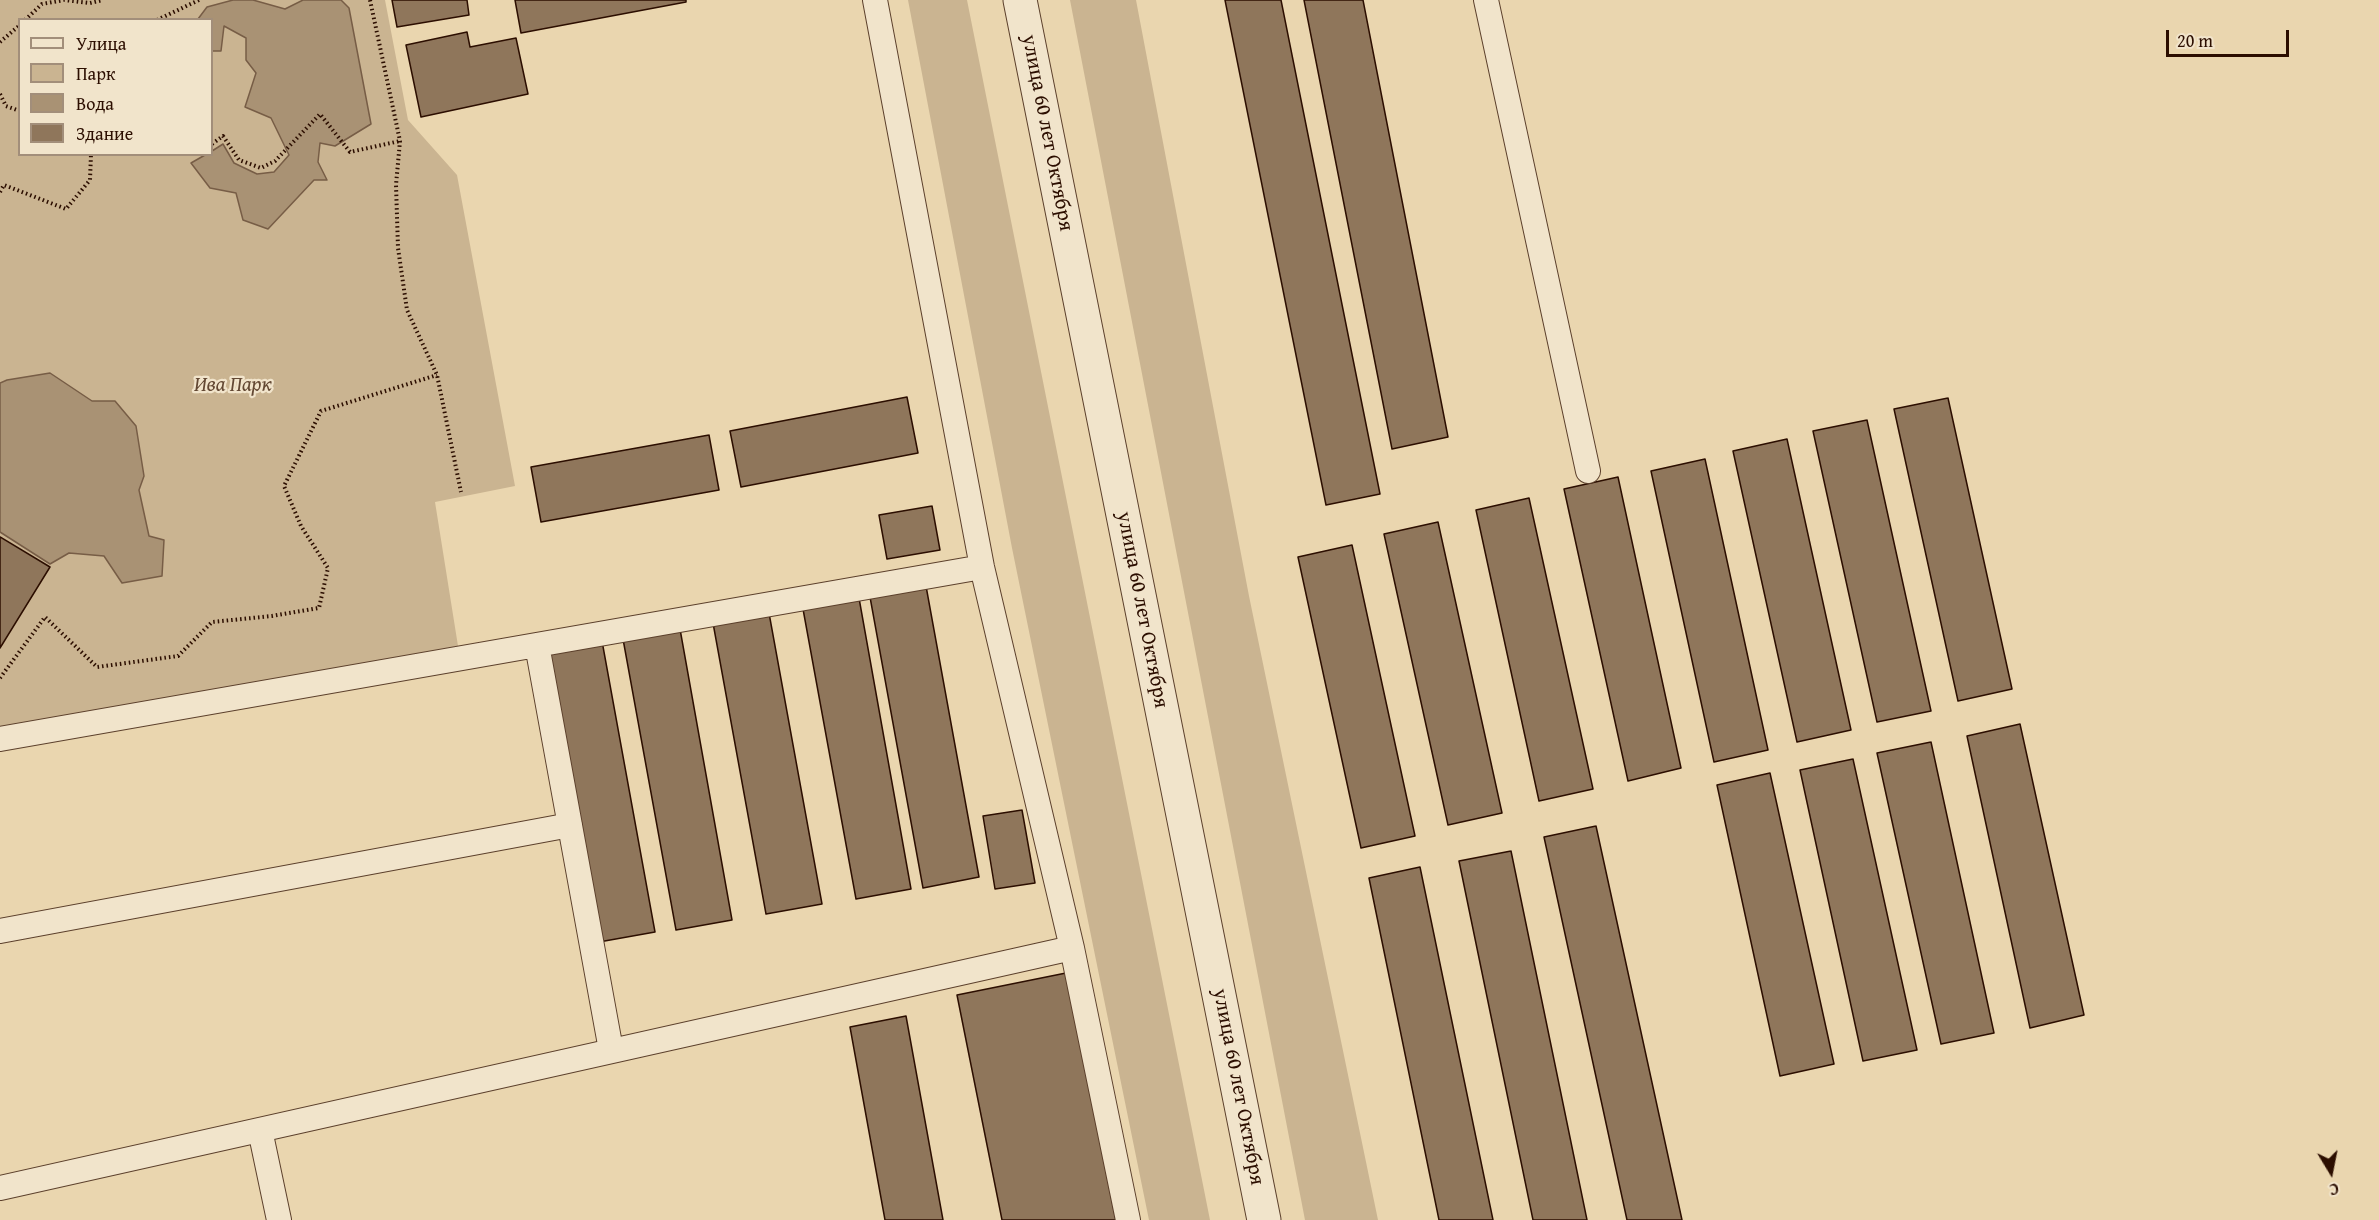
<!DOCTYPE html>
<html>
<head>
<meta charset="utf-8">
<style>
	body { margin:0 }
	#map { position:relative; width:2379px; height:1220px; overflow:hidden; background:#ead6af; font-family:"Gentium Book Plus",serif }
	canvas { display:block }
	.legend { position:absolute; left:18px; top:18px; width:195px; height:138px; box-sizing:border-box; background:#f1e4cb; border:2px solid #a28e7a; margin:0; padding:8px 10px; list-style:none; font-size:18px; color:#2c0e00 }
	.legend li { display:flex; align-items:center; gap:12px; height:30px }
	.legend b { width:30px; border:2px solid #a28e7a }
	.north { position:absolute; left:2301px; top:1142px; width:60px; height:60px; -webkit-text-stroke:4px #f1e4cb; paint-order:stroke; rotate:170deg; font-size:16px; font-weight:700; line-height:24px; text-align:center; color:#2c0e00 }
	.north::after { content:''; display:block; margin:auto; width:21px; height:27px; background:#2c0e00; clip-path:polygon(50% 0,100% 100%,50% 72%,0 100%) }
	.scale { position:absolute; left:2166px; top:30px; width:123px; height:27px; box-sizing:border-box; border:3px solid #2c0e00; border-top:0; padding-left:8px; font-size:18px; line-height:21px; white-space:nowrap; color:#2c0e00; -webkit-text-stroke:4px #f1e4cb; paint-order:stroke }
</style>
</head>
<body>
<div id="map">
<canvas width="2379" height="1220"></canvas>
<ul class="legend">
<li><b style="height:8px;background:#f1e4cb"></b>Улица</li>
<li><b style="height:16px;background:#cab491"></b>Парк</li>
<li><b style="height:16px;background:#a99274"></b>Вода</li>
<li><b style="height:16px;background:#8f765b"></b>Здание</li>
</ul>
<div class="north">С</div>
<div class="scale">20 m</div>
</div>
<script>
const ctx = document.querySelector('canvas').getContext('2d');
ctx.lineJoin = 'round';
function fill(path, color) { ctx.fillStyle = color; ctx.fill(path, 'evenodd'); }
const toPath = rows => new Path2D(rows.map(r => 'M' + r).join(''));
function stroke(path, color, width, dash) { ctx.strokeStyle = color; ctx.lineWidth = width; ctx.lineCap = dash ? 'butt' : 'round'; ctx.setLineDash(dash || []); ctx.stroke(path); }
function label(font, color, halo, rows, align = 'center') {
  ctx.font = font + ' "Gentium Book Plus",serif'; ctx.lineWidth = 4.5; ctx.setLineDash([]); ctx.textBaseline = 'middle'; ctx.strokeStyle = halo; ctx.fillStyle = color; for (const [text, x, y, turn = 0] of rows) {
    ctx.save(); ctx.translate(x, y); ctx.rotate((+turn || 0) * Math.PI / 180); ctx.textAlign = isNaN(turn) ? turn : align; if (halo) ctx.strokeText(text, 0, 0); ctx.fillText(text, 0, 0); ctx.restore();
  }
}
fill(toPath([
	[0,0,385,0,408,120,457,175,515,486,435,502,458,646,0,727],
	[20,20,212,20,212,154,20,154],
	[908,0,967,0,1210,1220,1149,1220,1012,548],
	[1070,0,1136,0,1249,596,1378,1220,1305,1220]
]), '#cab491');
const water = toPath([
	[233,0,253,0,285,9,303,0,341,0,349,8,371,124,335,146,320,143,318,162,327,180,314,180,268,229,243,220,236,193,210,188,191,163,205,155,212,154,212,151,223,144,234,163,257,174,274,172,289,155,271,118,245,107,256,73,246,60,246,38,224,26,221,51,212,51,212,20,198,19,207,7,233,0],
	[50,373,92,401,115,401,136,426,144,476,139,490,149,536,164,540,162,576,122,583,104,556,69,553,50,564,0,532,0,383,7,380,50,373]
]);
fill(water, '#a99274');
stroke(water, '#775d46', 1.5);
const building = toPath([
	[392,0,467,0,469,15,397,27,392,0],
	[515,0,686,0,686,2,521,33,515,0],
	[1225,0,1281,0,1380,494,1326,505,1225,0],
	[1304,0,1363,0,1448,437,1392,449,1304,0],
	[467,32,470,47,516,38,528,94,421,117,406,45,467,32],
	[907,397,918,453,741,487,730,431,907,397],
	[1948,398,2012,689,1958,701,1894,409,1948,398],
	[1867,420,1931,711,1877,722,1813,431,1867,420],
	[709,435,719,490,541,522,531,467,709,435],
	[1787,439,1851,730,1797,742,1733,451,1787,439],
	[1705,459,1768,750,1714,762,1651,471,1705,459],
	[1618,477,1681,768,1628,781,1564,489,1618,477],
	[1529,498,1593,789,1539,801,1476,510,1529,498],
	[932,506,940,550,887,559,879,515,932,506],
	[1438,522,1502,813,1448,825,1384,534,1438,522],
	[0,537,50,567,0,648,0,537],
	[1352,545,1415,836,1361,848,1298,557,1352,545],
	[926,586,979,877,923,888,870,597,926,586],
	[859,598,911,889,856,899,803,609,859,598],
	[769,613,822,904,766,914,713,623,769,613],
	[680,629,732,920,676,930,623,639,680,629],
	[602,641,655,932,599,942,546,651,602,641],
	[2020,724,2084,1015,2030,1028,1967,736,2020,724],
	[1931,742,1994,1033,1941,1044,1877,753,1931,742],
	[1853,759,1917,1050,1863,1061,1800,770,1853,759],
	[1770,773,1834,1064,1780,1076,1717,785,1770,773],
	[1022,810,1035,883,995,889,983,816,1022,810],
	[1596,826,1682,1220,1627,1220,1544,837,1596,826],
	[1511,851,1587,1220,1533,1220,1459,861,1511,851],
	[1420,867,1493,1220,1439,1220,1369,878,1420,867],
	[1066,973,1116,1220,1002,1220,957,995,1066,973],
	[906,1016,943,1220,885,1220,850,1027,906,1016]
]);
fill(building, '#8f765b');
stroke(building, '#2c0e00', 1.5);
const service = toPath([
	[1486,0,1588,471],
	[537,645,611,1050],
	[0,739,982,567],
	[0,931,570,825],
	[1072,948,1128,1220],
	[260,1130,279,1220],
	[0,1188,1072,948,982,567,875,0]
]);
const tertiary = toPath([
	[1020,0,1264,1220]
]);
stroke(service, '#5c402c', 26);
stroke(tertiary, '#5c402c', 35);
stroke(toPath([
	[370,0,400,141,396,185,398,248,407,310,437,375,461,492],
	[25,20,42,4,64,0,90,3,103,0],
	[157,20,199,0],
	[0,42,20,25],
	[0,94,6,106,20,111],
	[212,144,223,136,239,160,261,168,275,161,320,114,350,152,400,141],
	[0,192,4,185,66,209,90,180,91,154],
	[0,678,45,617,97,667,178,656,212,622,272,616,319,608,328,568,301,526,284,486,321,411,437,375]
]), '#2c0e00', 4, [1.5, 3]);
stroke(service, '#f1e4cb', 24);
stroke(tertiary, '#f1e4cb', 33);
label('21px', '#2c0e00', '#f1e4cb', [
	["улица 60 лет Октября",1047,133,79],
	["улица 60 лет Октября",1142,610,79],
	["улица 60 лет Октября",1238,1087,79]
]);
label('italic 21px', '#634833', '#f1e4cb', [
	["Ива Парк",233,386]
]);
</script>
</body>
</html>
